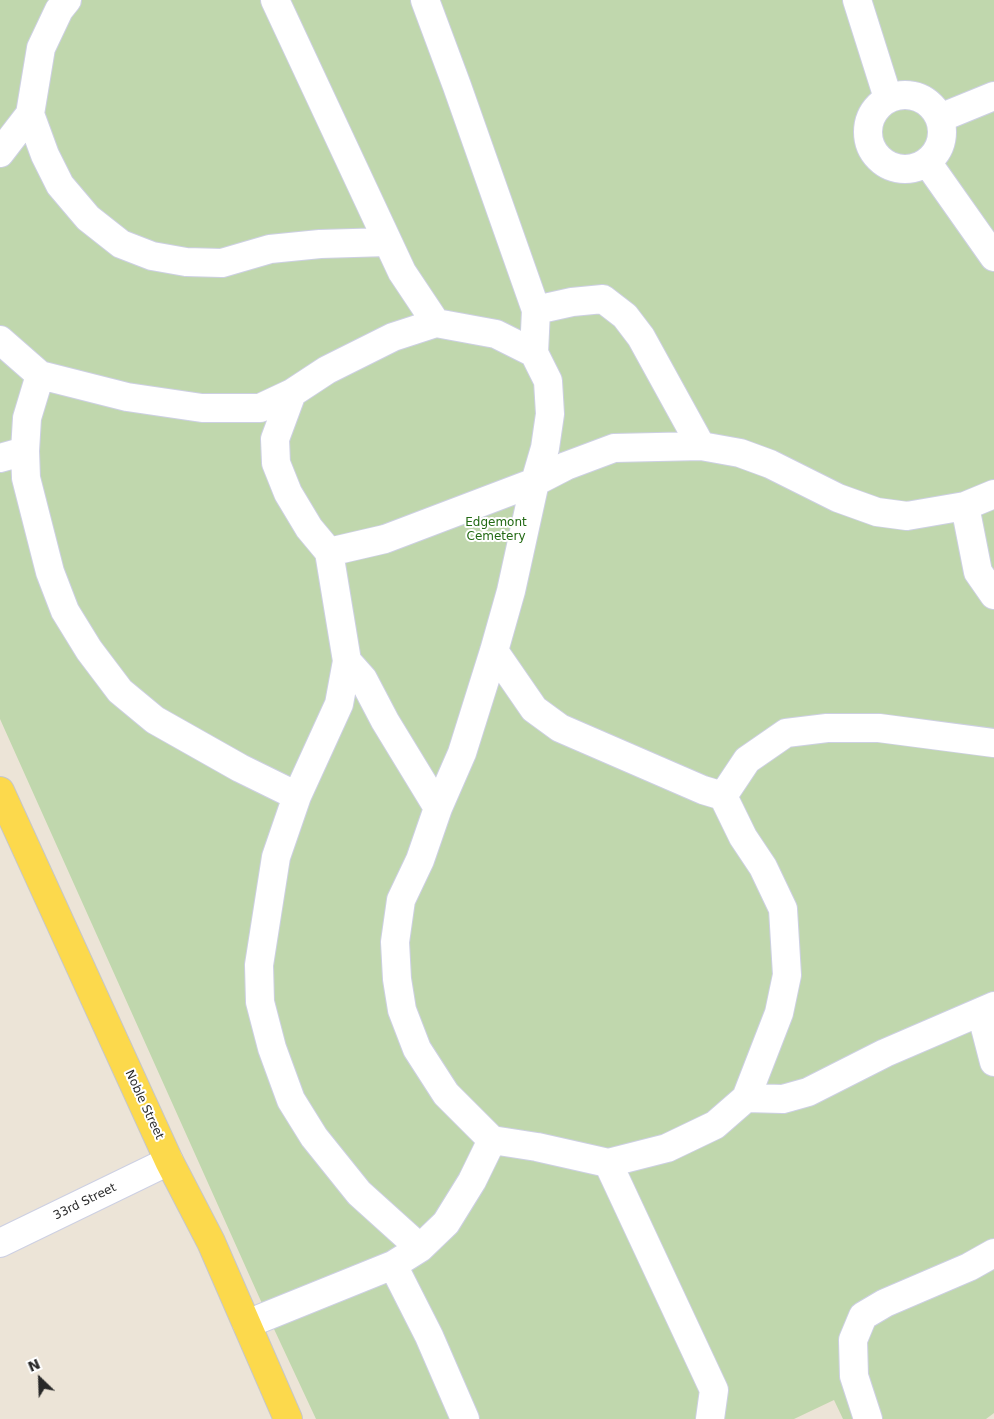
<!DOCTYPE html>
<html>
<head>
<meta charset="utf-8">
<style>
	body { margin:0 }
	#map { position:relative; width:994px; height:1419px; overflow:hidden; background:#ece4d7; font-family:"DejaVu Sans",sans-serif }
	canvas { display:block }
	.north { position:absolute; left:15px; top:1354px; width:50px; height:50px; -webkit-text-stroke:4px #fff; paint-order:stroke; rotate:336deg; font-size:14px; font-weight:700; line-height:20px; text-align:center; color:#282828 }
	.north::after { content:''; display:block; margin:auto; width:18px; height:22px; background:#282828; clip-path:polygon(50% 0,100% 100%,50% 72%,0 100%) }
</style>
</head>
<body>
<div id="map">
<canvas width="994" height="1419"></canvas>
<div class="north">N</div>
</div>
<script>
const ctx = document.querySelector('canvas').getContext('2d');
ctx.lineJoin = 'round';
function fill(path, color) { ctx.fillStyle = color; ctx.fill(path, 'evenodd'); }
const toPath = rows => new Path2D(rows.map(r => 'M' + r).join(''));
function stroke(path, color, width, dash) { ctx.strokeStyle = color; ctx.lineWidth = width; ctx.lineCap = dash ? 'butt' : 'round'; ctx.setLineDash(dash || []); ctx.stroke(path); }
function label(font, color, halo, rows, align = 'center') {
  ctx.font = font + ' "DejaVu Sans",sans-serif'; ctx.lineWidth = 4; ctx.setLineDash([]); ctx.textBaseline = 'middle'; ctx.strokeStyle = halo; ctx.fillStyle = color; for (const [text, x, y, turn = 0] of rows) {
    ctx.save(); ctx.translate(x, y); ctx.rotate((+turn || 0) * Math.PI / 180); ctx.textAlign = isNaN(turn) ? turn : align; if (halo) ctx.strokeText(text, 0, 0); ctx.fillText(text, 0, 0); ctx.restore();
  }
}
fill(toPath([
	[0,0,994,0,994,1413,986,1419,843,1419,834,1400,794,1419,316,1419,260,1299,0,719]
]), '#c0d7ad');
const minor = toPath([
	[275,0,402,272,436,323,496,334,534,353,548,381,550,414,545,448,535,482,511,591,494,651,462,753,438,808],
	[425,0,457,86,536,310,534,353],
	[857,0,888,98],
	'868 132a37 37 0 1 1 74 0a37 37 0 1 1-74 0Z',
	[30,114,45,155,60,185,88,218,121,244,152,256,186,262,222,263,270,249,320,244,387,242],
	[940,118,994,96],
	[0,153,30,114,41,48,59,10,67,0],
	[927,162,994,257],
	[536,310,572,302,603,299,625,316,641,337,701,446],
	[0,340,40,375,127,397,202,408,260,408,292,393,327,370,393,337,436,323],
	[40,375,27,418,25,451,26,478,50,572,65,611,89,650,120,691,155,720,240,768,297,796],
	[292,393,275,439,276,463,288,493,309,528,329,552,347,661,339,704,297,796,276,857,259,965,260,1002,272,1048,291,1100,314,1137,359,1193,420,1248],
	[0,458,25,451],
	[965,506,978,572,994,595],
	[329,552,385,539,535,482,566,466,614,448,701,446,740,453,770,464,838,498,877,512,907,516,965,506,994,494],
	[494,651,534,709,560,728,703,790,723,796,743,837,763,867,783,909,787,975,779,1013,746,1098],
	[347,661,363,679,385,721,438,808,420,860,401,900,395,942,397,979,402,1010,417,1049,446,1094,492,1140,537,1147,608,1163,714,1390,710,1419],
	[723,796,747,760,786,733,827,728,879,728,994,743],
	[981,1012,994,1062],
	[608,1163,667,1148,715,1125,746,1098,783,1099,808,1092,885,1053,994,1006],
	[0,1243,169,1161],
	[393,1265,429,1336,465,1419],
	[247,1324,393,1265,420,1248,446,1223,472,1181,492,1140],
	[868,1419,854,1376,853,1340,863,1316,885,1303,969,1267,994,1253]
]);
const major = toPath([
	[0,791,169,1161,211,1242,288,1419]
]);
stroke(minor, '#cdd0e3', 30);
stroke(major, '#c7c7c7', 30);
stroke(minor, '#fff', 28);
stroke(major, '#fcd94c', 28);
label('12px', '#226913', '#fff', [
	["Edgemont",496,523],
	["Cemetery",496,537]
]);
label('12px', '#282828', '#fff', [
	["Noble Street",144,1105,65],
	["33rd Street",85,1202,-26]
]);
</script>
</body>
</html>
